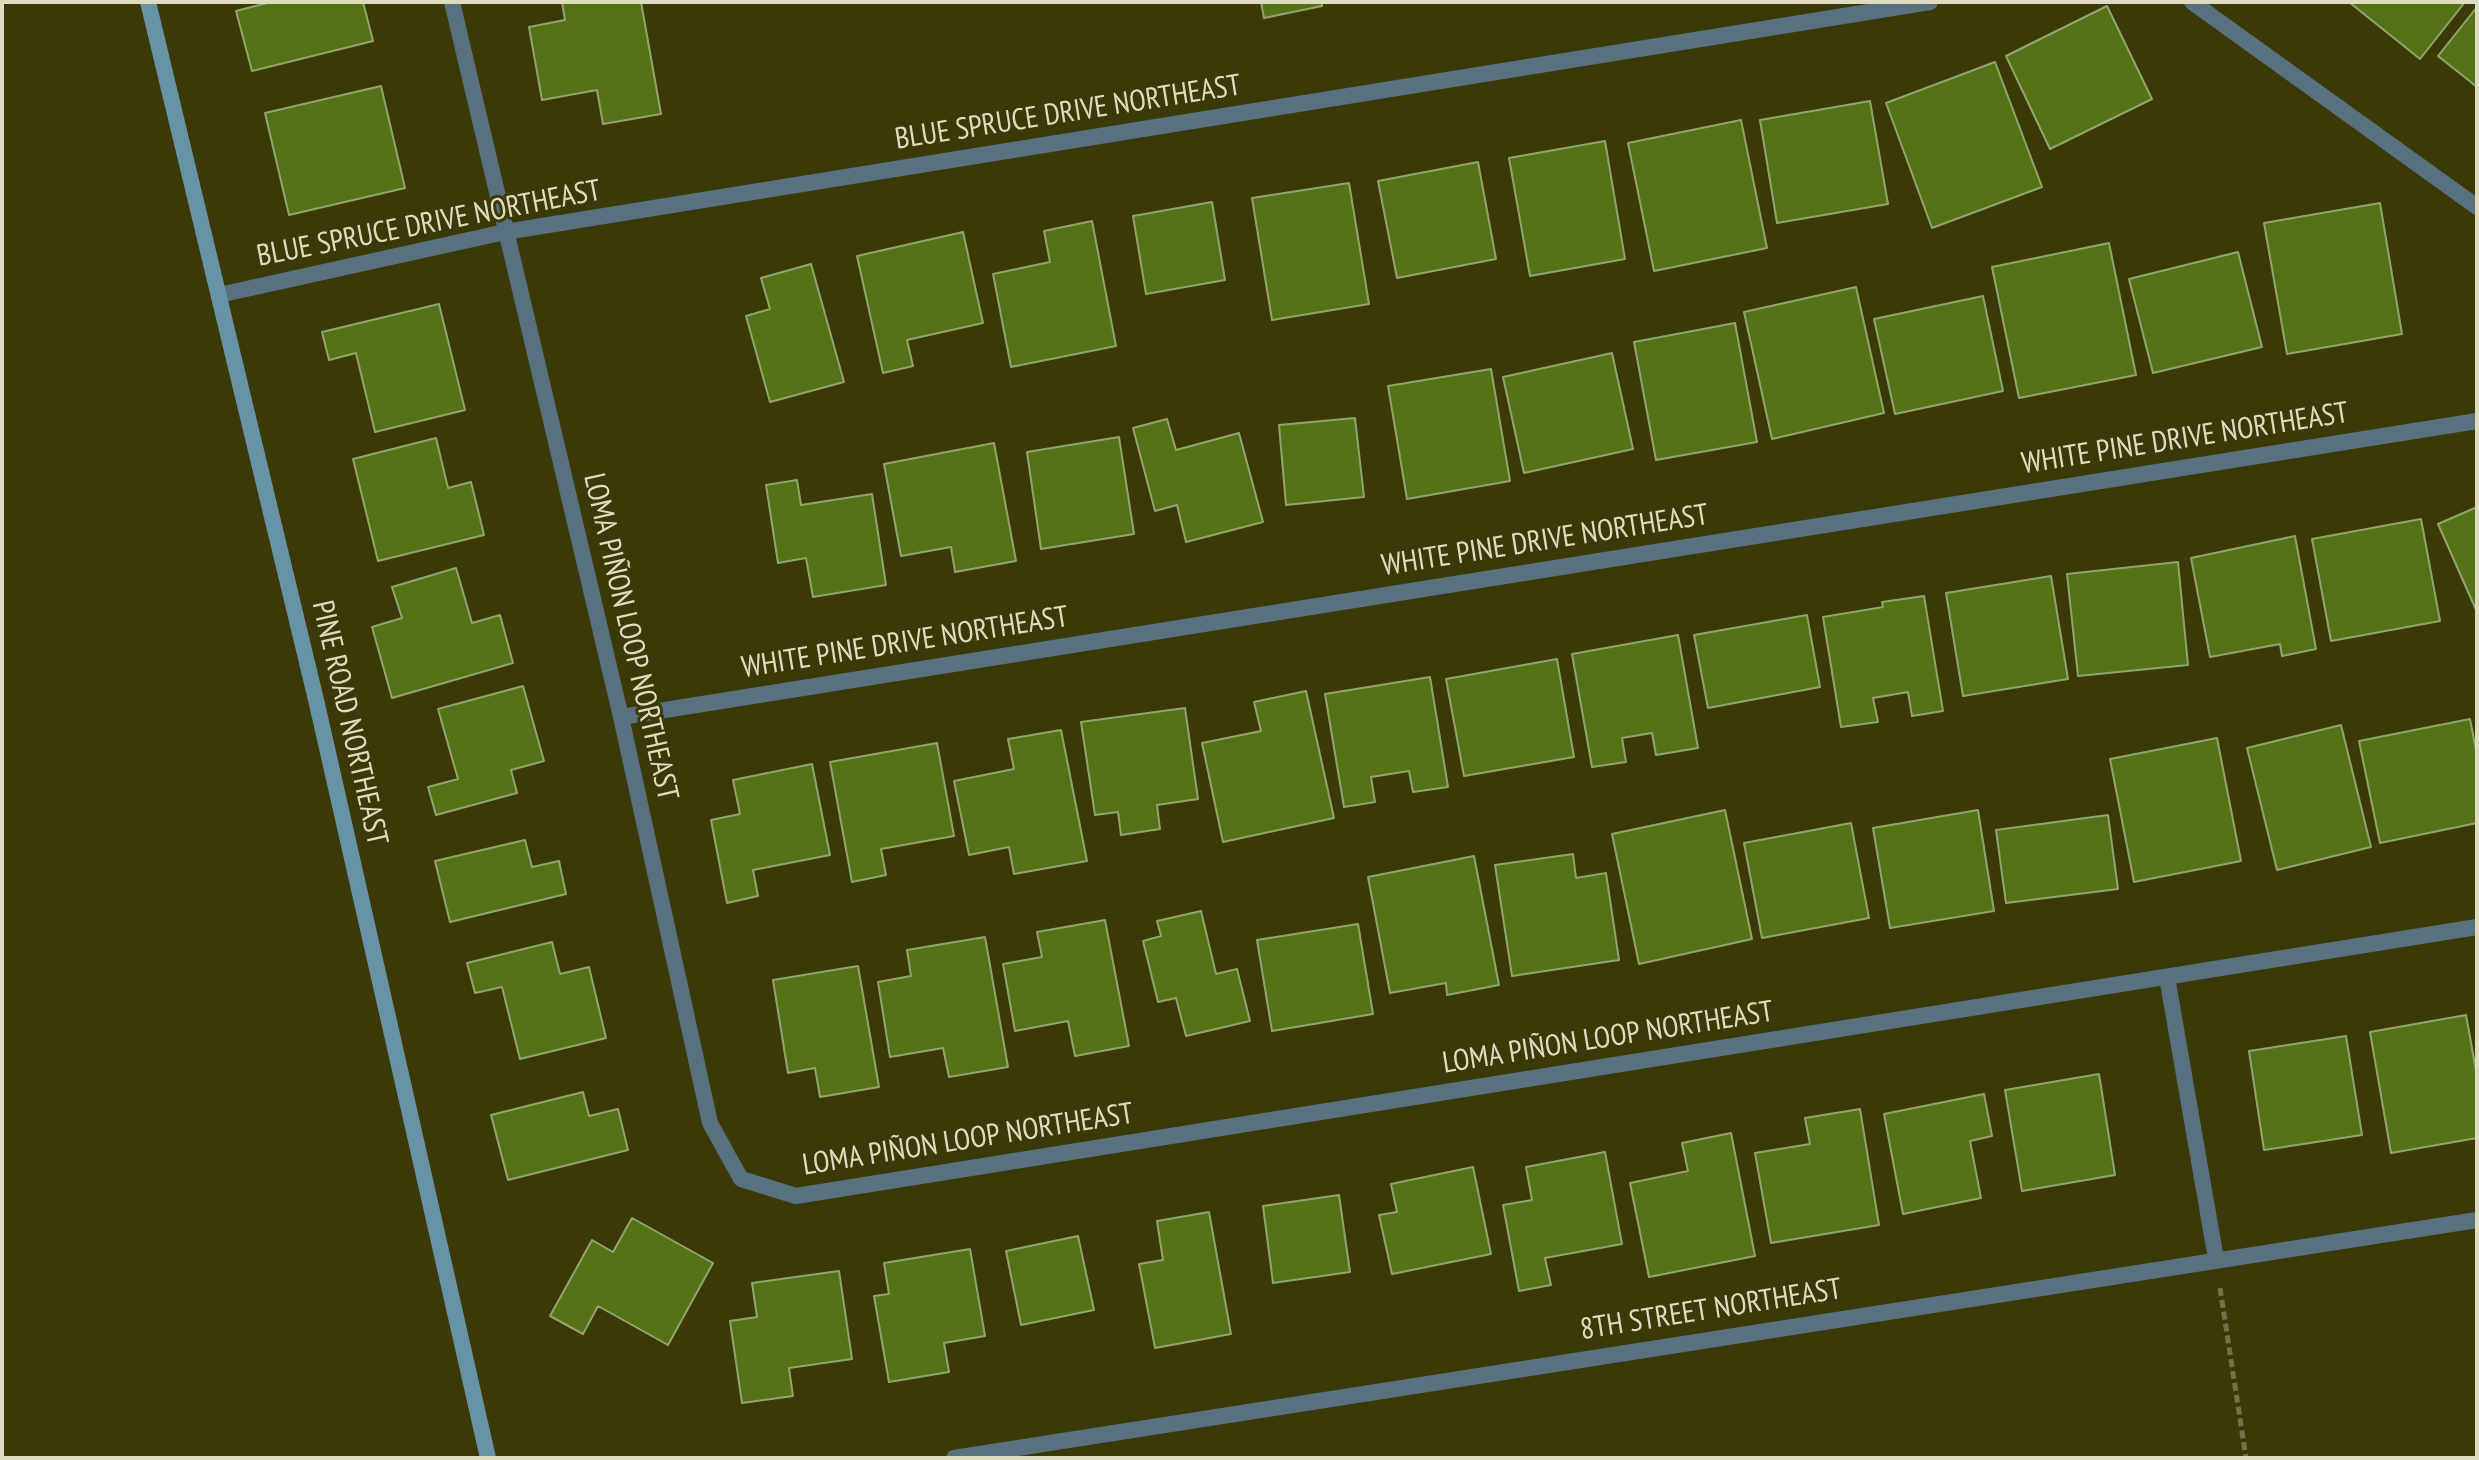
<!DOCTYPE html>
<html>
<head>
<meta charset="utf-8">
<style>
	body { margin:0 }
	#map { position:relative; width:2479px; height:1460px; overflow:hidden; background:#3c3909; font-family:"PT Sans Narrow",sans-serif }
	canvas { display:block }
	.frame { position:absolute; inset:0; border:4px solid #dddcbe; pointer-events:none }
</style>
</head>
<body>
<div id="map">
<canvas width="2479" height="1460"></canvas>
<div class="frame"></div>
</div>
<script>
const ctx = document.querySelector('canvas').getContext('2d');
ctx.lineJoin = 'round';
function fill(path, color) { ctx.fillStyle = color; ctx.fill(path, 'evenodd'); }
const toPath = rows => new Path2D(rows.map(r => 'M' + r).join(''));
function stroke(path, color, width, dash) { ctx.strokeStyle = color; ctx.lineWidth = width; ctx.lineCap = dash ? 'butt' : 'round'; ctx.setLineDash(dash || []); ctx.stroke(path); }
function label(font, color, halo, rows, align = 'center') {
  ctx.font = font + ' "PT Sans Narrow",sans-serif'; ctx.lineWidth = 6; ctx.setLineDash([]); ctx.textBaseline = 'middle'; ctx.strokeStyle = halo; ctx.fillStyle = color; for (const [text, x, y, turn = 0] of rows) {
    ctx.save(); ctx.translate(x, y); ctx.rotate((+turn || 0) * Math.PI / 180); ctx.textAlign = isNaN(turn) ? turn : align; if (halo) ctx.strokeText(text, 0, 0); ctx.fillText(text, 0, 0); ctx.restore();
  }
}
const building = toPath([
	[271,2,363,2,373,41,252,71,236,11,271,2],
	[562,2,641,2,661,114,603,124,597,90,542,100,529,27,565,20,562,2],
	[1261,2,1322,2,1322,6,1264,18,1261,2],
	[2349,2,2465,2,2420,59,2349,2],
	[2107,6,2152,99,2050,149,2006,56,2107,6],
	[2477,7,2477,87,2438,56,2477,7],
	[1995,62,2042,187,1932,228,1886,103,1995,62],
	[381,86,405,188,289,215,265,113,381,86],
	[1870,101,1888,204,1777,223,1760,120,1870,101],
	[1741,120,1767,248,1654,271,1628,143,1741,120],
	[1605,141,1625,259,1530,276,1509,158,1605,141],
	[1478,162,1496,259,1397,278,1378,181,1478,162],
	[1349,183,1369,304,1272,320,1252,198,1349,183],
	[1212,202,1225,280,1146,294,1133,216,1212,202],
	[2380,203,2402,334,2287,354,2264,223,2380,203],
	[1092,221,1116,346,1011,367,993,274,1050,262,1044,231,1092,221],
	[963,232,983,323,907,340,913,366,883,373,857,256,963,232],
	[2109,243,2136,375,2019,398,1992,267,2109,243],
	[2238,252,2262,347,2153,373,2129,279,2238,252],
	[811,264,844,382,770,402,746,316,770,309,761,278,811,264],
	[1856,287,1884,413,1772,439,1744,312,1856,287],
	[1983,296,2003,391,1895,414,1874,319,1983,296],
	[439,304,465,410,375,432,356,353,329,360,322,332,439,304],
	[1735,323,1757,442,1656,460,1634,342,1735,323],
	[1612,353,1633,449,1524,473,1503,377,1612,353],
	[1491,369,1510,481,1407,499,1388,386,1491,369],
	[1355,418,1364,497,1286,505,1279,425,1355,418],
	[1167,419,1176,450,1239,433,1263,522,1186,542,1177,505,1155,511,1133,428,1167,419],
	[1119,437,1134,534,1041,549,1027,452,1119,437],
	[436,438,448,488,471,482,484,535,378,561,353,459,436,438],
	[994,443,1016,561,955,572,951,547,901,556,884,464,994,443],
	[797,480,801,505,872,494,886,585,813,597,806,558,778,563,766,485,797,480],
	[2477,507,2477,612,2438,524,2477,507],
	[2421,519,2440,621,2331,641,2312,539,2421,519],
	[2295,536,2316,649,2282,656,2280,644,2210,657,2191,558,2295,536],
	[2178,562,2188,665,2078,676,2067,574,2178,562],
	[456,568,472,623,500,615,513,663,392,698,372,627,402,618,392,587,456,568],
	[2051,576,2068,679,1963,696,1946,593,2051,576],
	[1924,596,1943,711,1912,716,1908,692,1873,698,1878,722,1841,727,1823,617,1883,607,1882,602,1924,596],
	[1807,615,1820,687,1708,708,1694,635,1807,615],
	[1678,635,1698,748,1656,755,1652,733,1622,738,1626,762,1592,767,1572,654,1678,635],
	[1557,659,1574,757,1464,776,1446,679,1557,659],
	[1430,677,1448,787,1413,792,1409,771,1371,777,1375,802,1344,807,1325,694,1430,677],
	[523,686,544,761,511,770,517,793,436,815,428,787,458,779,438,709,523,686],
	[1306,691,1334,818,1223,842,1202,743,1261,731,1254,702,1306,691],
	[1185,708,1198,799,1157,805,1160,829,1121,835,1118,812,1095,815,1081,722,1185,708],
	[2470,719,2477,755,2477,823,2380,843,2359,741,2470,719],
	[2341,725,2371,847,2277,870,2247,748,2341,725],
	[1061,730,1087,861,1014,874,1009,847,969,855,954,781,1014,769,1008,739,1061,730],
	[2217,738,2241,861,2134,882,2110,759,2217,738],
	[937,743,954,836,881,849,886,875,852,882,830,762,937,743],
	[812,764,830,855,753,870,758,896,727,903,711,820,740,814,733,780,812,764],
	[1725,810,1752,939,1639,964,1612,834,1725,810],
	[1978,810,1994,911,1890,928,1873,828,1978,810],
	[2108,815,2118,889,2006,903,1996,830,2108,815],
	[1851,823,1869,918,1762,938,1744,843,1851,823],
	[525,840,532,867,559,861,566,894,450,922,435,861,525,840],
	[1573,854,1576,878,1606,873,1619,960,1512,976,1495,865,1573,854],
	[1474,856,1499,985,1447,995,1446,983,1390,993,1368,877,1474,856],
	[1201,911,1216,974,1237,969,1250,1021,1186,1036,1176,998,1158,1002,1143,941,1161,936,1157,921,1201,911],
	[1105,920,1129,1046,1075,1056,1068,1021,1015,1031,1003,964,1042,957,1037,932,1105,920],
	[1358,924,1373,1014,1272,1031,1257,940,1358,924],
	[985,937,1008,1067,949,1077,943,1048,890,1057,878,982,911,976,907,950,985,937],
	[552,942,560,974,589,967,606,1038,520,1059,502,987,475,993,467,963,552,942],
	[858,966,879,1087,820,1097,815,1068,788,1073,773,980,858,966],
	[2466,1015,2477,1076,2477,1138,2391,1153,2370,1032,2466,1015],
	[2346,1036,2362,1135,2264,1150,2249,1051,2346,1036],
	[2099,1074,2115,1175,2022,1191,2005,1090,2099,1074],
	[583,1092,589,1116,618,1109,628,1150,508,1180,491,1115,583,1092],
	[1984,1094,1992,1136,1970,1141,1981,1198,1903,1214,1884,1114,1984,1094],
	[1860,1109,1879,1225,1771,1243,1755,1153,1810,1144,1805,1118,1860,1109],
	[1731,1133,1755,1256,1649,1277,1630,1183,1688,1171,1682,1143,1731,1133],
	[1605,1152,1622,1244,1545,1258,1551,1285,1519,1291,1503,1205,1532,1200,1526,1167,1605,1152],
	[1473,1167,1491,1254,1392,1274,1379,1215,1397,1212,1391,1184,1473,1167],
	[1339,1195,1350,1272,1273,1283,1263,1206,1339,1195],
	[1209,1212,1231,1334,1155,1348,1139,1264,1163,1260,1157,1221,1209,1212],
	[632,1218,713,1263,668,1345,598,1306,583,1334,550,1316,592,1240,613,1252,632,1218],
	[1078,1236,1094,1310,1021,1325,1006,1251,1078,1236],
	[970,1249,985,1336,944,1343,949,1372,889,1382,874,1296,889,1294,884,1263,970,1249],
	[839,1271,852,1359,789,1368,793,1396,742,1403,730,1321,757,1317,752,1283,839,1271]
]);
fill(building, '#557115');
stroke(building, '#90a56e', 2);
stroke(toPath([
	[2220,1288,2246,1458]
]), '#757249', 5, [8, 4]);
stroke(toPath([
	[452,2,621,717,710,1123,741,1179,796,1196,2477,927],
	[2192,2,2477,207],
	[219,295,505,232,1930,2],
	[621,717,2477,421],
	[2167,977,2216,1259],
	[954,1458,2477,1220]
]), '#57727e', 16);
stroke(toPath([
	[148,2,317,704,488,1458]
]), '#6793a5', 16);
label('30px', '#dddcbe', '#3c3909', [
	["BLUE SPRUCE DRIVE NORTHEAST",1068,113,-9],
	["BLUE SPRUCE DRIVE NORTHEAST",429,224,-11],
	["WHITE PINE DRIVE NORTHEAST",2185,439,-9],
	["WHITE PINE DRIVE NORTHEAST",1545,541,-9],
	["LOMA PIÑON LOOP NORTHEAST",630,637,77],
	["WHITE PINE DRIVE NORTHEAST",905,643,-9],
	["PINE ROAD NORTHEAST",349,723,77],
	["LOMA PIÑON LOOP NORTHEAST",1608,1038,-9],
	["LOMA PIÑON LOOP NORTHEAST",968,1140,-9],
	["8TH STREET NORTHEAST",1711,1310,-9]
]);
</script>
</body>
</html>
